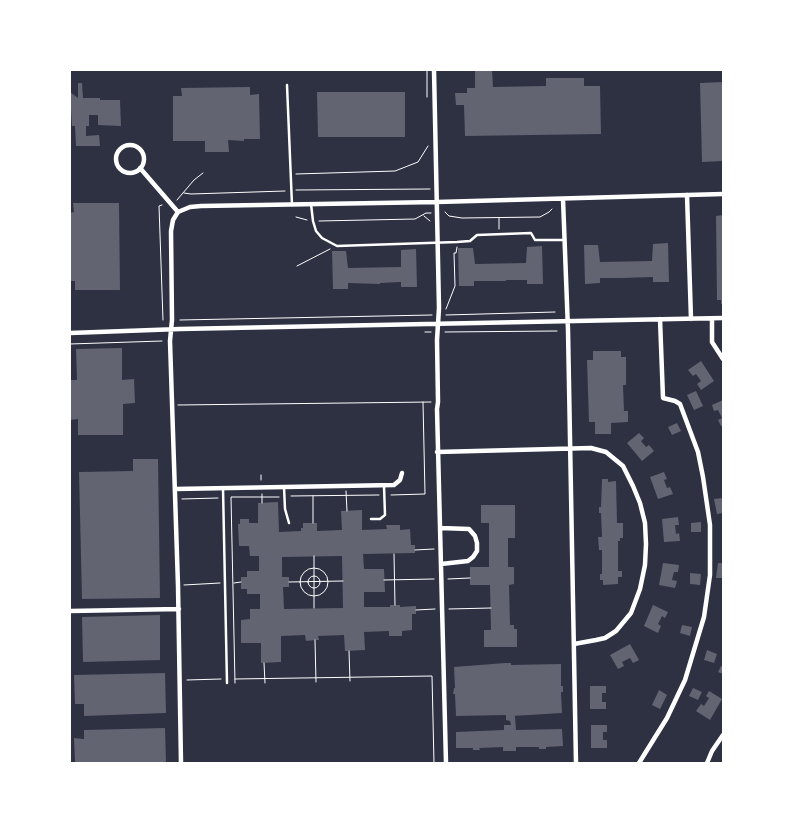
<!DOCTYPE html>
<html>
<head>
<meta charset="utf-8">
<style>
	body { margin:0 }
	#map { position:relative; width:793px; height:833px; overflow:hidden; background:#2d3142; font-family:"Exo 2",sans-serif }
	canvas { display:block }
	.frame { position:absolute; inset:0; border:71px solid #fff; pointer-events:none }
</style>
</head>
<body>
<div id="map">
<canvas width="793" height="833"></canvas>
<div class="frame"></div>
</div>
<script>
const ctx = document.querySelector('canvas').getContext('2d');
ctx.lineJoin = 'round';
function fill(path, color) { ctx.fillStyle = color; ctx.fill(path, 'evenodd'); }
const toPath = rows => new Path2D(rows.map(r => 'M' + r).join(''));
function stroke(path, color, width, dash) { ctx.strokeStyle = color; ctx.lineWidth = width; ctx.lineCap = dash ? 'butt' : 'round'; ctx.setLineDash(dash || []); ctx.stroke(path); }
fill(toPath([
	[475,70,492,70,493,87,546,86,546,78,584,78,584,86,600,86,601,134,465,136,464,105,456,105,455,93,467,93,467,88,475,88],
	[723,82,723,161,702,162,700,83],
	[78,83,82,83,83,98,100,98,100,100,120,100,121,126,98,125,98,115,89,115,89,126,86,126,86,136,99,135,100,146,76,146,75,126,72,126,70,92,78,98],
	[250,87,250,95,259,94,260,139,244,139,244,141,228,140,229,152,205,152,205,141,173,141,173,96,182,96,181,88],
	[317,92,405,92,405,137,318,137],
	[73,203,119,203,120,290,75,290,75,281,70,281,70,213,74,212],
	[723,215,723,304,721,304,721,300,717,300,716,216],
	[668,243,669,282,653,282,653,277,621,278,600,278,600,283,585,284,584,245,598,245,600,262,652,261,653,244],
	[542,246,543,284,527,284,527,280,506,280,506,281,474,281,474,286,459,286,458,248,473,248,475,264,526,263,527,247],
	[416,249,417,287,401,287,401,282,380,283,380,284,348,283,348,289,333,289,332,251,346,251,348,268,401,267,401,250],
	[122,348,122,380,134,379,135,403,123,404,123,435,78,435,78,419,70,420,70,380,77,380,76,349],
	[593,351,621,351,621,357,626,357,626,385,623,385,624,411,628,411,628,422,611,423,611,434,595,434,595,422,589,422,587,360,593,360],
	[701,361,714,381,701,390,697,384,701,381,696,374,693,376,688,370],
	[696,391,703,406,694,410,687,395],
	[723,400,723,425,721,426,718,420,722,418,718,410,714,411,712,405],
	[677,423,681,431,672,435,668,427],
	[639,433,644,438,641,441,646,447,649,445,654,451,642,461,627,443],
	[133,459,158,459,160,598,82,599,79,472,133,471],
	[664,472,667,479,664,480,667,488,670,487,673,494,658,499,650,477],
	[602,479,608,479,608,482,616,481,617,523,623,523,623,538,620,538,620,541,618,541,618,571,622,571,622,577,618,577,618,584,603,585,603,580,600,580,600,574,602,574,602,550,599,550,598,537,602,537,601,513,599,513,599,507,601,507],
	[723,498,723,513,717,514,714,499],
	[278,502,279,532,301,531,301,528,303,528,303,523,317,523,317,531,342,530,341,511,362,510,362,530,387,529,386,525,400,525,400,530,410,529,411,545,415,545,415,553,363,554,364,569,384,569,385,592,364,592,364,607,390,607,390,605,400,605,400,607,416,606,416,614,412,614,412,630,402,631,402,636,389,636,389,631,364,632,365,650,345,651,344,635,318,636,319,640,315,640,306,641,305,635,281,636,281,662,261,663,261,643,241,643,241,620,250,619,250,609,260,609,260,594,247,594,247,589,241,589,241,577,247,577,247,571,259,571,259,556,250,556,249,546,239,546,238,524,240,524,240,519,249,519,249,523,258,523,258,503],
	[342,556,343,608,284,609,283,587,289,587,289,577,282,577,282,557],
	[481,505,515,505,515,538,508,538,508,567,514,567,514,584,509,585,510,625,514,625,514,629,517,629,517,647,484,647,484,630,491,630,490,585,470,585,470,567,489,567,489,523,481,523],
	[678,517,679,525,675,525,676,534,679,533,680,541,664,542,662,519],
	[701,522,701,532,691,532,691,523],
	[663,563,679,565,678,572,674,572,672,580,677,581,675,588,659,585],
	[718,563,723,563,723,578,716,578],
	[690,573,701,574,700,585,690,584],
	[653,605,668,612,665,618,662,616,658,624,661,626,658,633,644,626],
	[160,615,160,660,83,662,82,617],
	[682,625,692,627,690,636,680,633],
	[630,644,639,660,633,663,630,658,622,662,624,666,618,669,610,655],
	[707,650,717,654,714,663,704,660],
	[505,663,511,663,511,665,561,664,561,686,563,686,563,692,561,692,562,713,512,716,515,716,516,730,562,729,563,746,546,747,546,749,539,749,539,747,516,747,516,751,503,751,503,747,479,748,480,750,473,750,473,748,456,748,456,732,504,730,504,725,511,725,510,721,506,720,506,715,456,716,455,694,453,694,454,688,455,688,454,667],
	[721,666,723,667,723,674,718,672],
	[165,673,166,713,84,716,84,704,75,704,74,675],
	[590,686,606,686,606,693,602,693,602,702,606,702,606,709,590,709],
	[693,688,702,692,698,700,689,696],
	[659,690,667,695,660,709,652,705],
	[709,691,722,699,710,720,696,711,701,704,704,706,709,698,706,696],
	[591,725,607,725,607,732,603,732,603,740,607,740,607,748,591,748],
	[165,728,166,763,75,762,74,738,84,739,84,730]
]), '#626471');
stroke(toPath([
	[427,70,427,97],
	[296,174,395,171,418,162,428,146],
	[296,190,430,189],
	[184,193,191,194,285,191],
	[177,200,194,180,203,173],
	[162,205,159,206,163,320],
	[445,212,449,216,462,218,540,217,549,212,552,209],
	[424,216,430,221],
	[296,217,307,220],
	[499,218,499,229],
	[319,221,415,219,426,213,431,213],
	[297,266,330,249],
	[446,309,455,286,454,253,456,253,457,247],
	[446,315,555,312],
	[180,320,432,315],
	[425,332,431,332],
	[445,332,557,331],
	[70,344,162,341],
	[178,405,431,402],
	[261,475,261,480],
	[346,491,347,511],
	[262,494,262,503],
	[391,495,425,494,423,402],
	[291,496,379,495],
	[313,496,313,523],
	[182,499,218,498],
	[415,550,434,549],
	[394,554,395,605],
	[314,556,314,608],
	'300 582a14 14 0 1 1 28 0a14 14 0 1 1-28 0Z',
	'308 582a6 6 0 1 1 12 0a6 6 0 1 1-12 0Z',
	[448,579,470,578],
	[384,580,434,579],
	[289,582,343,581],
	[234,583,241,582],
	[184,585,220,583],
	[449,609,491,608],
	[416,610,435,609],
	[315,640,316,682],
	[349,651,350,681],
	[264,663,265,683],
	[235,679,432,676,434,763],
	[187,680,221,679],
	[235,683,231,497,279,497]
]), '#fff', 1);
stroke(toPath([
	[287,85,292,205],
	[311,204,313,221,316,231,322,238,337,246,457,242,470,241,477,235,531,233,535,240,563,240],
	[284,487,285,509,289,523],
	[223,488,227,683],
	[371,519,380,519,385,515,384,486]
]), '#fff', 2.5);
stroke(toPath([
	[434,70,439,308,437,340,438,402,437,409,446,763],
	'116 159a14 14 0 1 1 28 0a14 14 0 1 1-28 0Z',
	[140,168,178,212],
	[687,195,691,319],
	[563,199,568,330,576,763],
	[178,212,173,220,171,231,172,320,170,341,178,586,181,763],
	[178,212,190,207,201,206,437,202,723,194],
	[712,319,712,342,723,359],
	[70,333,180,329,723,318],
	[437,452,591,448,606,452,623,466,633,486,640,503,645,523,646,544,645,565,640,589,631,613,616,631,605,638,596,640,574,644],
	[175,489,394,485,400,480,402,473],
	[440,528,469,529,475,536,477,543,477,551,473,557,468,561,441,564],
	[70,611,179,609],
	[639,763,667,718,685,680,704,617,710,575,710,525,703,477,698,452,680,404,675,401,663,398,660,319],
	[707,763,712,751,723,735]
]), '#fff', 4.5);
</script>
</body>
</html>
